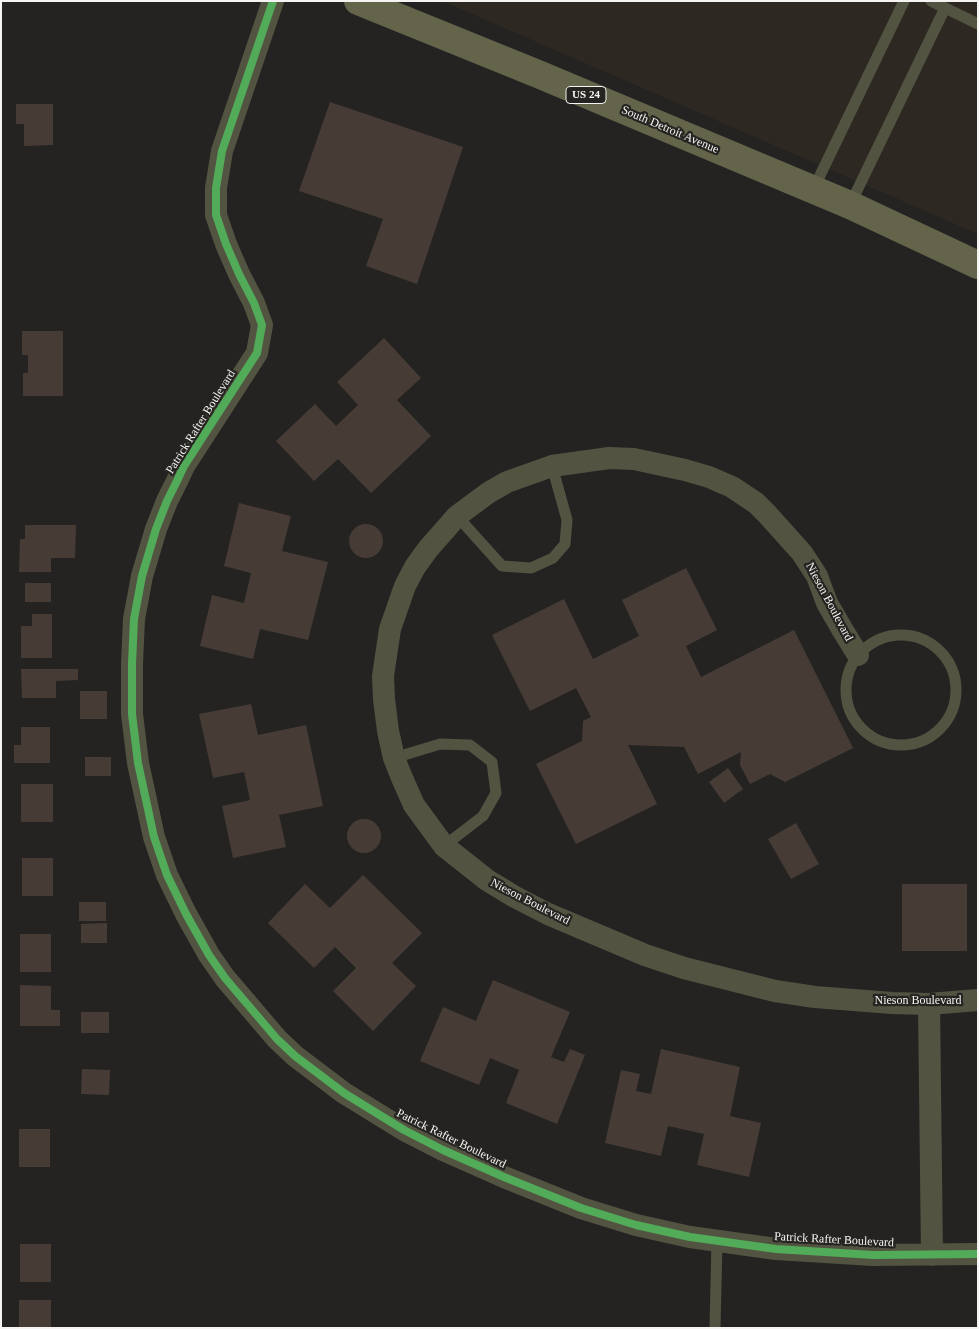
<!DOCTYPE html>
<html>
<head>
<meta charset="utf-8">
<style>
	body { margin:0 }
	#map { position:relative; width:979px; height:1329px; overflow:hidden; background:#242322; font-family:"Times New Roman",serif }
	canvas { display:block }
	.frame { position:absolute; inset:0; border:2px solid #f5f4f2; pointer-events:none }
</style>
</head>
<body>
<div id="map">
<canvas width="979" height="1329"></canvas>
<div class="frame"></div>
</div>
<script>
const ctx = document.querySelector('canvas').getContext('2d');
ctx.lineJoin = 'round';
function fill(path, color) { ctx.fillStyle = color; ctx.fill(path, 'evenodd'); }
const toPath = rows => new Path2D(rows.map(r => 'M' + r).join(''));
function stroke(path, color, width, dash) { ctx.strokeStyle = color; ctx.lineWidth = width; ctx.lineCap = dash ? 'butt' : 'round'; ctx.setLineDash(dash || []); ctx.stroke(path); }
function label(font, color, halo, rows, align = 'center') {
  ctx.font = font + ' "Times New Roman",serif'; ctx.lineWidth = 4.5; ctx.setLineDash([]); ctx.textBaseline = 'middle'; ctx.strokeStyle = halo; ctx.fillStyle = color; for (const [text, x, y, turn = 0] of rows) {
    ctx.save(); ctx.translate(x, y); ctx.rotate((+turn || 0) * Math.PI / 180); ctx.textAlign = isNaN(turn) ? turn : align; if (halo) ctx.strokeText(text, 0, 0); ctx.fillText(text, 0, 0); ctx.restore();
  }
}
fill(toPath([
	[442,1,978,1,978,234]
]), '#2d2821');
fill(toPath([
	[330,102,463,147,417,284,366,266,383,219,299,191],
	[16,104,53,104,53,145,24,146,24,124,16,124],
	[22,331,63,331,63,396,23,396,23,373,28,373,28,355,22,355],
	[384,338,421,378,397,400,431,436,371,493,338,459,314,481,276,441,315,404,336,426,358,405,337,382],
	[239,503,291,516,282,551,328,562,308,640,260,629,253,659,200,646,212,595,244,603,251,573,224,566],
	'349 541a17 17 0 1 1 34 0a17 17 0 1 1-34 0Z',
	[25,525,76,525,75,558,51,558,51,572,19,572,20,539,25,539],
	[686,568,717,630,686,646,701,677,794,630,853,748,785,782,770,774,750,784,740,765,741,752,698,774,684,747,628,745,657,804,576,844,536,764,582,741,583,721,591,717,576,688,530,711,492,635,564,599,593,659,639,636,622,600],
	[25,583,51,583,51,602,25,602],
	[32,614,52,614,52,658,21,658,21,626,32,626],
	[21,669,78,669,78,680,56,681,56,698,22,698],
	[80,691,107,691,107,719,80,719],
	[251,704,258,735,306,725,323,806,279,815,286,847,233,858,222,806,250,800,244,772,213,778,199,714],
	[21,727,50,727,50,763,14,763,14,745,21,745],
	[85,757,111,757,111,776,85,776],
	[728,768,743,789,724,803,709,782],
	[21,784,53,784,53,822,21,822],
	'347 836a17 17 0 1 1 34 0a17 17 0 1 1-34 0Z',
	[796,823,819,864,791,879,768,839],
	[22,858,53,858,53,896,22,896],
	[363,875,422,933,392,963,416,986,373,1031,333,991,356,968,335,947,314,968,268,923,305,884,330,908],
	[902,884,967,884,967,951,902,951],
	[79,902,106,902,106,921,79,921],
	[107,923,107,943,81,943,81,924],
	[20,934,51,934,51,972,20,972],
	[493,980,570,1012,551,1057,564,1062,570,1049,585,1055,557,1124,506,1103,519,1070,490,1058,479,1085,420,1061,443,1007,476,1021],
	[20,985,51,986,51,1010,60,1010,60,1026,20,1026],
	[81,1012,109,1012,109,1033,81,1033],
	[661,1049,740,1067,730,1116,761,1123,749,1177,697,1165,704,1134,668,1126,661,1156,605,1143,621,1070,640,1074,636,1091,651,1094],
	[82,1069,110,1070,109,1095,81,1094],
	[19,1129,50,1129,50,1167,19,1167],
	[20,1244,51,1244,51,1282,20,1282],
	[19,1300,51,1300,51,1328,19,1328]
]), '#463c35');
stroke(toPath([
	[931,1,978,24],
	[813,190,904,1],
	[850,205,945,8],
	[457,516,502,566,531,568,553,558,565,544,567,520,552,466],
	'846 690a55 55 0 1 1 110 0a55 55 0 1 1-110 0Z',
	[394,758,440,744,470,745,492,762,496,793,483,816,444,846],
	[715,1328,717,1241]
]), '#535342', 11);
stroke(toPath([
	[273,1,222,151,216,188,216,215,226,244,239,274,254,303,262,325,257,353,184,466,177,481,167,501,156,529,142,576,134,619,132,664,132,714,138,763,154,837,167,875,186,914,209,955,225,978,277,1039,295,1056,344,1093,404,1130,443,1150,504,1177,581,1208,636,1225,690,1237,776,1249,873,1255,978,1254],
	[858,655,842,629,827,603,817,576,802,553,767,514,756,503,732,487,709,477,685,470,634,459,609,458,552,466,507,482,488,493,457,516,428,549,415,567,405,586,390,629,383,676,384,699,388,731,394,758,402,778,414,805,444,846,487,880,515,897,548,914,645,955,684,968,775,991,815,997,892,1003,929,1004,978,1000],
	[929,1004,932,1255]
]), '#535342', 22);
stroke(toPath([
	[358,1,538,74,850,205,978,265]
]), '#64644b', 28);
stroke(toPath([
	[273,1,222,151,216,188,216,215,226,244,239,274,254,303,262,325,257,353,184,466,177,481,167,501,156,529,142,576,134,619,132,664,132,714,138,763,154,837,167,875,186,914,209,955,225,978,277,1039,295,1056,344,1093,404,1130,443,1150,504,1177,581,1208,636,1225,690,1237,776,1249,873,1255,978,1254]
]), '#51ab58', 8);
for (const [x, y, w] of [
	[586,95,40]
]) { const box = new Path2D(); box.roundRect(x - w / 2, y - 8.5, w, 17, 4); ctx.fillStyle = '#252421'; ctx.fill(box); stroke(box, '#f5f4f2', 1); }
label('bold 11px', '#f5f4f2', null, [
	["US 24",586,95]
]);
label('12px', '#f5f4f2', '#252421', [
	["South Detroit Avenue",670,130,23],
	["Patrick Rafter Boulevard",201,422,-58],
	["Nieson Boulevard",829,602,62],
	["Nieson Boulevard",530,902,27],
	["Nieson Boulevard",918,1001],
	["Patrick Rafter Boulevard",451,1139,26],
	["Patrick Rafter Boulevard",834,1240,3]
]);
</script>
</body>
</html>
